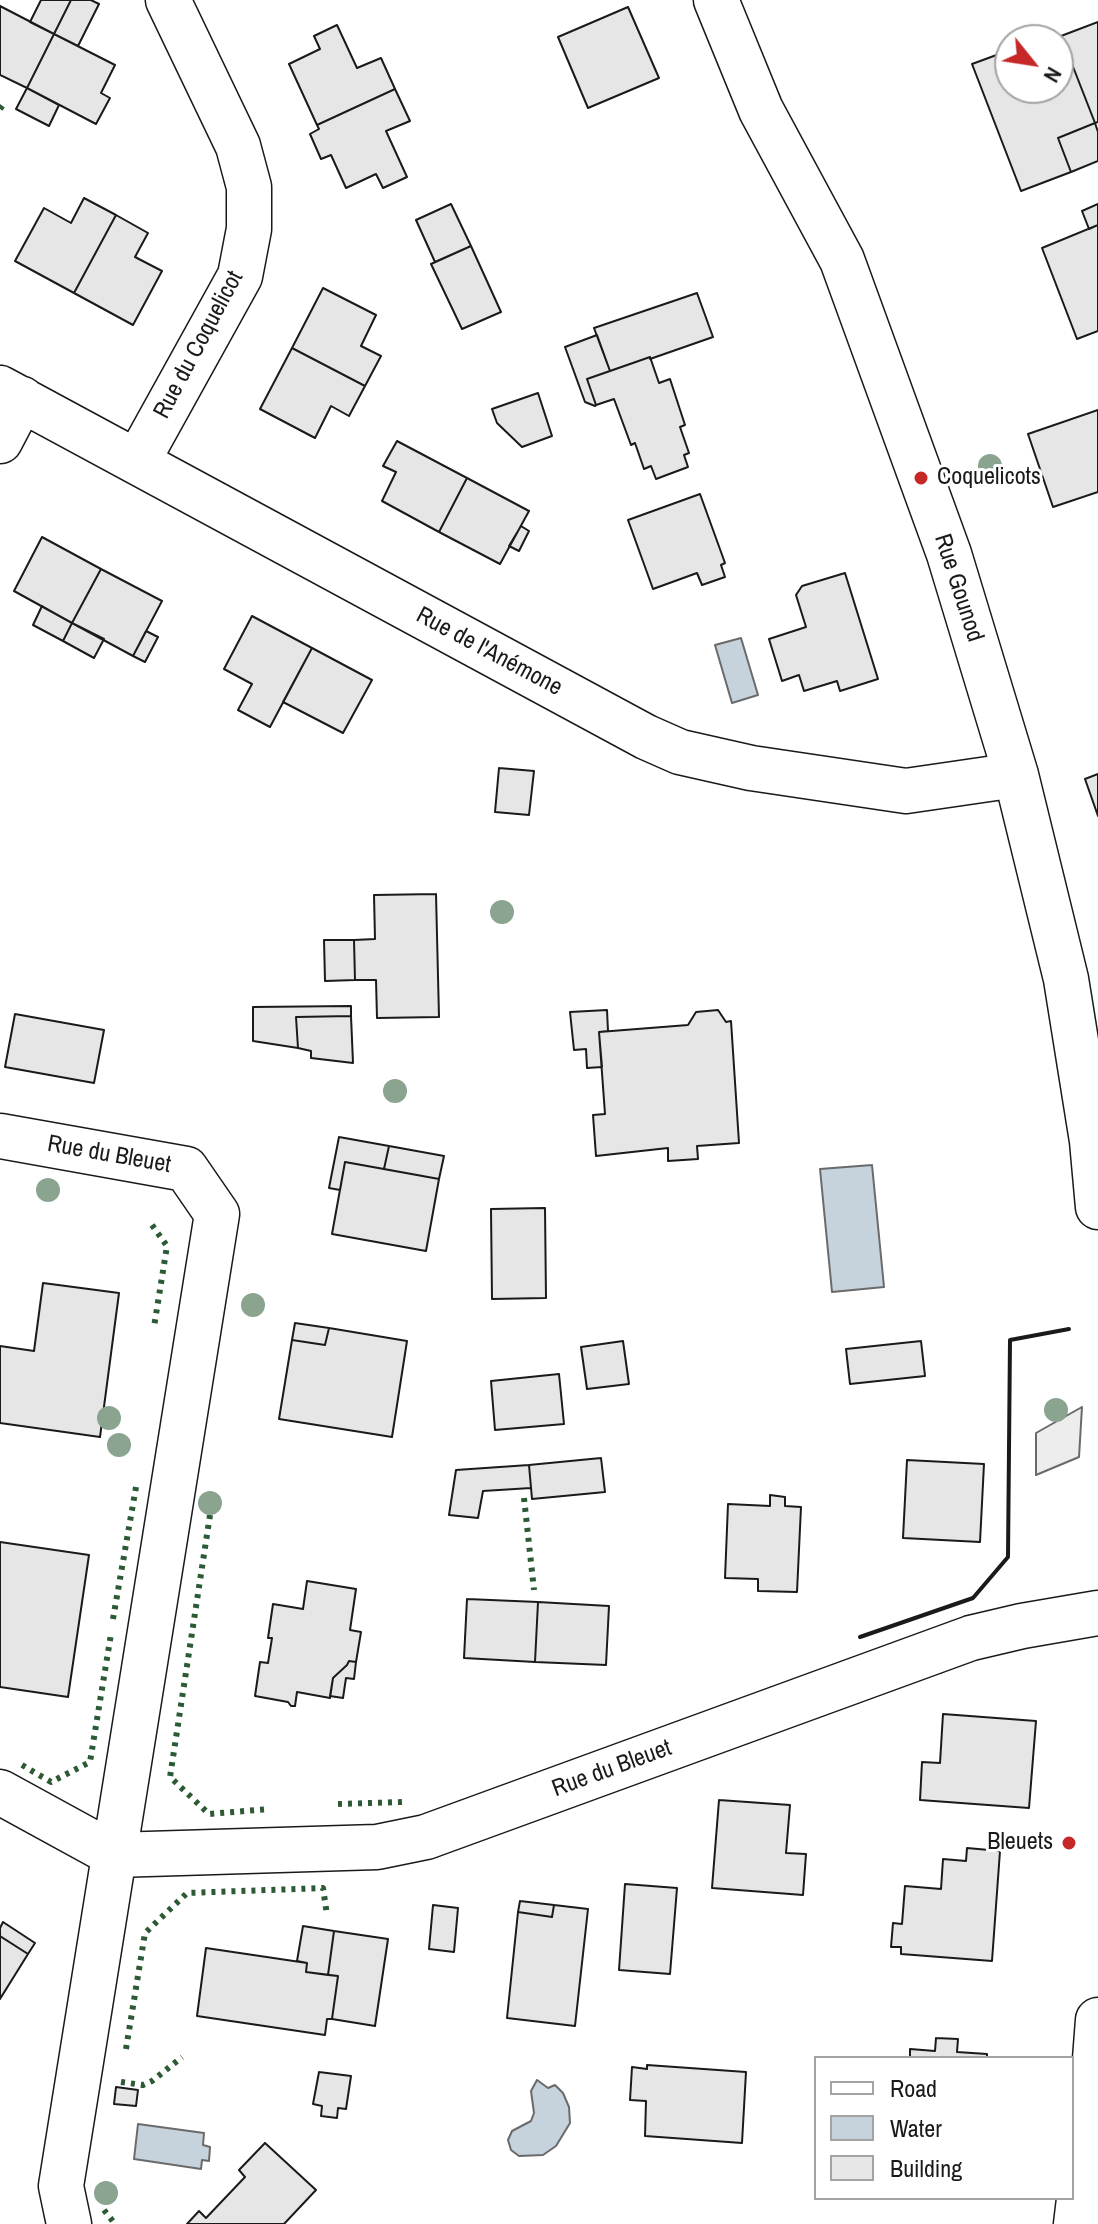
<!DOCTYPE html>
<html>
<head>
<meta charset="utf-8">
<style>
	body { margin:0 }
	#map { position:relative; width:1098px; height:2224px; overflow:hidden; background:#fff; font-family:"Archivo Narrow",sans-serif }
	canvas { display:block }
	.legend { position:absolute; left:814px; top:2056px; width:260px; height:144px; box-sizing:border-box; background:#fff; border:2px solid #a3a3a3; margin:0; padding:10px 14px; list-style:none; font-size:24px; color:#1a1a1a }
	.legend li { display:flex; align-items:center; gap:16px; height:40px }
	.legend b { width:40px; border:2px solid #a3a3a3 }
	.north { position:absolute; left:994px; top:24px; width:80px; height:80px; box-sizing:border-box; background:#fff; border:2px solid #a3a3a3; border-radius:50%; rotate:120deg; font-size:22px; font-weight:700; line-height:32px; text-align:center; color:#1a1a1a }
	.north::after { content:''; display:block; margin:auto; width:28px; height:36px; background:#c62828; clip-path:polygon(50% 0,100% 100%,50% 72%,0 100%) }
</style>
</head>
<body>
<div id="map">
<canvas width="1098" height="2224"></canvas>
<ul class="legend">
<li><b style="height:10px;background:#fff"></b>Road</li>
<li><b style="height:22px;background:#c6d2dc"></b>Water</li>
<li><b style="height:22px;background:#e6e6e6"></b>Building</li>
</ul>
<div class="north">N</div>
</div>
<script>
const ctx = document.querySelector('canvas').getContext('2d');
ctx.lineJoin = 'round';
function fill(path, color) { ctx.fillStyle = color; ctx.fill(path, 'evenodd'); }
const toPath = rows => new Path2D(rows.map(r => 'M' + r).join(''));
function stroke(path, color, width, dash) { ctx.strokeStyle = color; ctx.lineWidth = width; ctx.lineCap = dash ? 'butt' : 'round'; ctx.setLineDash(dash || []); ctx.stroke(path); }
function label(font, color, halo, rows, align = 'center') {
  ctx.font = font + ' "Archivo Narrow",sans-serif'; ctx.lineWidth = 6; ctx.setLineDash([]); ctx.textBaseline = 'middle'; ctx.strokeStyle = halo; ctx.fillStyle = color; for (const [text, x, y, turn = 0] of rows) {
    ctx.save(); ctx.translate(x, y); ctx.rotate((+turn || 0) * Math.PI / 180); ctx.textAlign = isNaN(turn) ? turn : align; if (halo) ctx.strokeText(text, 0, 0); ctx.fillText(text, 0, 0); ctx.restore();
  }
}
const parking = toPath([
	[1082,1407,1079,1457,1036,1475,1036,1433,1082,1407]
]);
fill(parking, '#ededed');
stroke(parking, '#6a6a6a', 2);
const water = toPath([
	[741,638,758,695,732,703,715,645,741,638],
	[872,1165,884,1287,832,1292,820,1169,872,1165],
	[537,2080,548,2088,555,2085,563,2093,569,2107,570,2123,556,2146,543,2155,519,2156,511,2150,508,2140,512,2131,531,2121,534,2113,531,2091,537,2080],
	[138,2124,204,2133,203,2145,210,2147,209,2161,202,2160,201,2169,134,2159,138,2124]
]);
fill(water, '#c6d2dc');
stroke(water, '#6a6a6a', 2);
const building = toPath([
	[41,0,71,0,54,34,30,22,41,0],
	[71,0,91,0,99,4,78,46,54,34,71,0],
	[0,6,54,34,27,88,0,75,0,6],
	[628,7,659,78,588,108,558,37,628,7],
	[1098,22,1098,122,1095,123,1061,36,1098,22],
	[337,25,357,68,381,58,395,89,317,125,289,64,320,49,314,36,337,25],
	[54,34,115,65,101,93,110,98,96,124,27,88,54,34],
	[1061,36,1095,123,1058,138,1071,172,1021,191,972,64,1002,53,1004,58,1010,56,1010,88,1058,88,1058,40,1052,40,1061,36],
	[27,88,59,105,49,126,16,109,27,88],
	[395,89,410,121,386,131,407,177,383,188,376,174,346,188,331,155,321,159,310,134,319,129,317,125,395,89],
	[1095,123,1098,132,1098,161,1071,172,1058,138,1095,123],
	[84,198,116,215,74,293,15,261,44,208,71,223,84,198],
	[451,204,471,246,435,262,416,220,451,204],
	[1098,204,1098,225,1089,229,1082,211,1098,204],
	[116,215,148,233,135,257,162,271,133,325,74,293,116,215],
	[1098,225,1098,331,1077,339,1042,248,1098,225],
	[471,246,501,312,462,329,431,264,471,246],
	[323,288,376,315,361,346,381,356,365,386,292,348,323,288],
	[697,293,713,337,650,359,650,357,610,371,594,328,697,293],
	[597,335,610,371,587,379,596,405,595,406,585,402,565,347,597,335],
	[292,348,365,386,349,416,331,406,315,438,260,409,292,348],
	[650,357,659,383,670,379,685,425,680,427,689,453,684,455,688,467,656,479,651,466,644,469,635,443,631,445,614,399,596,405,587,379,650,357],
	[538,393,552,436,522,447,497,423,492,409,538,393],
	[1098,410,1098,492,1053,507,1028,434,1098,410],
	[397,441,467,478,439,532,382,501,396,472,383,466,397,441],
	[467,478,529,511,500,564,439,532,467,478],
	[700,494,725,563,721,565,725,577,702,585,697,573,653,589,628,520,700,494],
	[521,526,529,531,519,551,509,546,521,526],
	[42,537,101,569,72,623,14,591,42,537],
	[101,569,162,601,133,656,72,623,101,569],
	[845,573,878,679,840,691,837,681,804,691,799,675,782,681,769,639,806,627,796,595,802,586,845,573],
	[42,606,72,623,63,641,33,625,42,606],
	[252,616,312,648,270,727,238,710,252,684,224,669,252,616],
	[72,623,104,639,94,658,63,641,72,623],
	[146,631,158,637,145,662,133,656,146,631],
	[312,648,372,680,343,733,283,702,312,648],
	[499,768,534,771,529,815,495,812,499,768],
	[1098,774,1098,816,1085,779,1098,774],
	[436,894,439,1017,377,1018,376,980,355,980,354,940,375,939,374,895,436,894],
	[324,940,354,940,355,980,325,981,324,940],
	[351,1006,351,1016,296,1017,298,1048,253,1041,253,1007,351,1006],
	[607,1010,608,1031,599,1032,602,1067,587,1068,586,1049,574,1050,570,1012,607,1010],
	[718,1010,726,1022,731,1021,739,1143,697,1146,698,1159,668,1161,668,1148,596,1156,593,1115,605,1114,599,1032,688,1025,696,1012,718,1010],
	[15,1014,104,1030,94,1083,5,1067,15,1014],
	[351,1016,353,1063,311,1058,311,1051,298,1048,296,1017,351,1016],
	[339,1137,389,1146,384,1169,345,1162,340,1190,329,1188,339,1137],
	[389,1146,444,1156,439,1179,384,1169,389,1146],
	[345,1162,439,1179,426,1251,332,1234,345,1162],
	[545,1208,546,1298,492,1299,491,1209,545,1208],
	[43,1283,119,1293,100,1437,0,1423,0,1346,34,1351,43,1283],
	[295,1323,329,1328,325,1345,292,1340,295,1323],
	[329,1328,407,1341,392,1437,279,1419,292,1340,325,1345,329,1328],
	[623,1341,629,1384,587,1389,581,1347,623,1341],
	[921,1341,925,1376,850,1384,846,1349,921,1341],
	[559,1374,564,1424,495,1430,491,1381,559,1374],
	[601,1458,605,1492,532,1499,529,1465,601,1458],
	[907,1460,984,1464,980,1542,903,1538,907,1460],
	[529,1465,531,1488,483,1491,478,1518,449,1515,456,1470,529,1465],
	[770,1495,785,1497,785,1506,801,1507,797,1592,758,1591,758,1579,725,1578,728,1504,770,1506,770,1495],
	[0,1542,89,1555,68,1697,0,1687,0,1542],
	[307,1581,356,1589,350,1630,361,1632,356,1662,349,1661,347,1665,333,1678,330,1698,297,1692,295,1706,291,1706,288,1702,255,1696,260,1662,268,1663,272,1638,268,1638,273,1604,303,1609,307,1581],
	[467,1599,538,1602,535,1662,464,1658,467,1599],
	[538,1602,609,1606,606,1665,535,1662,538,1602],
	[349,1661,356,1662,354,1679,346,1678,343,1698,330,1696,333,1678,347,1665,349,1661],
	[943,1714,1036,1721,1029,1808,920,1800,922,1762,940,1763,943,1714],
	[719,1800,790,1805,786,1853,806,1854,803,1895,712,1888,719,1800],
	[967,1848,1000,1851,992,1961,901,1954,901,1947,891,1947,893,1923,902,1924,905,1886,941,1889,943,1859,966,1861,967,1848],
	[625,1884,677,1888,670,1974,619,1970,625,1884],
	[520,1901,554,1905,552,1917,518,1912,520,1901],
	[433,1905,458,1908,454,1952,429,1949,433,1905],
	[554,1905,588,1909,575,2026,507,2018,518,1912,552,1917,554,1905],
	[3,1922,35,1943,28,1954,0,1936,0,1928,3,1922],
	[303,1926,334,1931,328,1975,306,1972,307,1963,297,1961,303,1926],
	[334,1931,388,1939,375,2026,332,2019,338,1976,328,1975,334,1931],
	[0,1936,28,1954,0,1999,0,1936],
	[206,1948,307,1963,306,1972,338,1976,332,2019,327,2019,325,2035,197,2016,206,1948],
	[936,2038,958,2039,957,2052,987,2054,987,2058,910,2058,910,2049,935,2051,936,2038],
	[647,2065,746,2072,742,2143,645,2136,646,2101,630,2100,632,2067,647,2069,647,2065],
	[319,2072,351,2076,346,2109,338,2108,337,2118,321,2116,322,2106,313,2104,319,2072],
	[116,2087,138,2090,136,2106,114,2104,116,2087],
	[265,2143,316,2190,284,2224,187,2224,199,2211,206,2218,245,2177,239,2170,265,2143]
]);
fill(building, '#e6e6e6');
stroke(building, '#1a1a1a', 2);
const street = toPath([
	[716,0,761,110,842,260,949,554,1016,775,1066,979,1092,1141,1098,1207],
	[0,388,646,737,680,752,751,768,906,791,1016,775],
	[0,441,22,399],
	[137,462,240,276,249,229,249,187,238,146,168,0],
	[0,1136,186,1169,217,1214,61,2186,69,2224],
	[0,1792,115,1855,377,1847,426,1837,971,1638,1022,1626,1098,1613],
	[1076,2224,1093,2085,1098,2020]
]);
stroke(street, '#1a1a1a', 47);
stroke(street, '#fff', 44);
stroke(toPath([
	[0,109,3,105],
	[152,1225,167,1246,154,1327],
	[524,1498,534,1590],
	[210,1515,170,1777,209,1814,269,1809],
	[113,1619,136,1487],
	[22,1765,51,1782,90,1762,111,1634],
	[338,1804,402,1802],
	[126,2049,145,1933,187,1893,323,1888,327,1915],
	[121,2082,143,2085,152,2081,182,2057],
	[104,2210,115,2224]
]), '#2b5a34', 6, [4, 6]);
stroke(toPath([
	[860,1637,973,1598,1008,1557,1010,1340,1069,1329]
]), '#1a1a1a', 4);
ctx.fillStyle = '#8aa48f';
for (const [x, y] of [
	[990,466],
	[502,912],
	[395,1091],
	[48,1190],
	[253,1305],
	[1056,1410],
	[109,1418],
	[119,1445],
	[210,1503],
	[106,2193]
]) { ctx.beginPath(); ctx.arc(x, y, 12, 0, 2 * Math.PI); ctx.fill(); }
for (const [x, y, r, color] of [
	[921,478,8,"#c62828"],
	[1069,1843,8,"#c62828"]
]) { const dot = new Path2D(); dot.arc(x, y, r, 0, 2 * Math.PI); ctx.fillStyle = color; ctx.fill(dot); stroke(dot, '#fff', 3); }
label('24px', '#1a1a1a', '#fff', [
	["Rue du Coquelicot",199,345,-62],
	["Rue Gounod",958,588,72],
	["Rue de l'Anémone",489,652,28],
	["Rue du Bleuet",109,1155,10],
	["Rue du Bleuet",612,1769,-20]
]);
label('24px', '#1a1a1a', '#fff', [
	["Coquelicots",937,478],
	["Bleuets",1053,1843,"right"]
], 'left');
</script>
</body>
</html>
